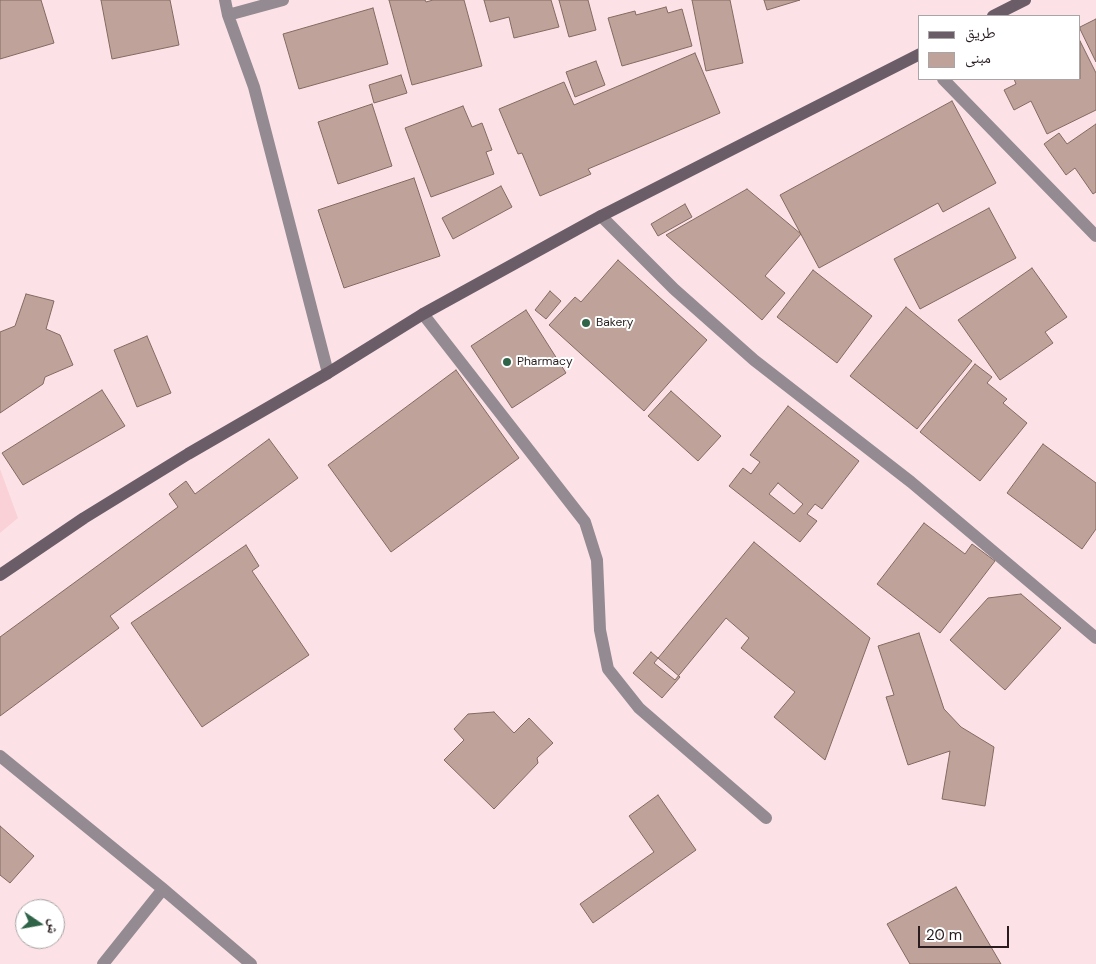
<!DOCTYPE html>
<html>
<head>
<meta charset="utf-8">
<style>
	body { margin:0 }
	#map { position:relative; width:1096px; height:964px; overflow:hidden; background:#fce2e6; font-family:"DM Sans","Noto Naskh Arabic",sans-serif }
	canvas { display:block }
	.legend { position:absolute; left:918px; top:15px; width:162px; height:65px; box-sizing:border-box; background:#fff; border:1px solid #a9a4a5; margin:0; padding:6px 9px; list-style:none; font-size:15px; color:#281c1e }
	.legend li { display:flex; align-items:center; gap:10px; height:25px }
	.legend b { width:25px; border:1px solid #a9a4a5 }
	.north { position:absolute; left:15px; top:899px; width:50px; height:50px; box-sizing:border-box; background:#fff; border:1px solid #a9a4a5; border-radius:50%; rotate:102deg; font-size:14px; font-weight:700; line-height:20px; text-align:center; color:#281c1e }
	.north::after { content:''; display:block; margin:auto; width:18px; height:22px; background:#2f6449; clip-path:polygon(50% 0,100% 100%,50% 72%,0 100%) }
	.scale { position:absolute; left:918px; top:926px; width:91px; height:22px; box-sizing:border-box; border:2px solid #281c1e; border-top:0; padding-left:6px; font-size:15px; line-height:18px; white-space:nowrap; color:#281c1e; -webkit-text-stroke:4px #fff; paint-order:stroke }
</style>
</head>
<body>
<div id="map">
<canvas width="1096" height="964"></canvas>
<ul class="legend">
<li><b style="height:6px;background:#6b5d67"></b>طريق</li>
<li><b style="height:14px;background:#bfa39a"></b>مبنى</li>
</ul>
<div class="north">ش</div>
<div class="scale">20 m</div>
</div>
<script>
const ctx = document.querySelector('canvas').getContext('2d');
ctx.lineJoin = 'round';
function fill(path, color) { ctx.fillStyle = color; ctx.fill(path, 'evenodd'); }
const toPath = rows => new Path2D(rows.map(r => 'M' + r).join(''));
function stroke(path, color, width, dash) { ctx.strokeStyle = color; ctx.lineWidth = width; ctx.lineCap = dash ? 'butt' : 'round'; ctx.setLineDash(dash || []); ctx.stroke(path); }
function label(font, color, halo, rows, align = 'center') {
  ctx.font = font + ' "DM Sans",sans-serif'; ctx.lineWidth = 4; ctx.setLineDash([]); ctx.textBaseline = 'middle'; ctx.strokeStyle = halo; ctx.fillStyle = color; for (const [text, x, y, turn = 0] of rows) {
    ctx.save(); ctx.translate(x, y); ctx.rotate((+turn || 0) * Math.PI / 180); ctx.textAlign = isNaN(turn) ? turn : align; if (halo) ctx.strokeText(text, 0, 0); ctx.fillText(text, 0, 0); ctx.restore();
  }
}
fill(toPath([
	[0,469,18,518,0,533]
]), '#f9d1d7');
const building = toPath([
	[0,0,41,0,54,43,0,59,0,0],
	[101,0,170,0,179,45,112,59,101,0],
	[389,0,425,0,426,2,433,0,464,0,482,66,412,85,389,0],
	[484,0,551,0,559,27,514,38,509,17,490,22,484,0],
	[559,0,588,0,596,30,569,37,559,0],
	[692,0,730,0,743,63,706,71,692,0],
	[764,0,800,0,767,10,764,0],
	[666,7,668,13,682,9,692,46,622,66,608,18,635,11,636,15,666,7],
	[373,8,388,64,299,89,283,34,373,8],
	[1096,19,1096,62,1080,29,1080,27,1096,19],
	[1080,41,1096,73,1096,110,1047,134,1031,101,1014,110,1004,90,1016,84,1014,79,1080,79,1080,41],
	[695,53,720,113,588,169,591,174,540,196,522,153,518,154,499,109,564,82,574,105,695,53],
	[596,61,605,85,575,97,566,72,596,61],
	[401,75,407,93,374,103,369,85,401,75],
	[952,101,996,183,943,212,938,203,819,268,780,195,952,101],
	[372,104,392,166,338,184,318,122,372,104],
	[463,106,472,127,482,123,492,150,486,152,494,174,431,197,405,128,463,106],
	[1096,124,1096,192,1093,194,1075,168,1066,175,1044,144,1059,133,1067,144,1096,124],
	[414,178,440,256,344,288,318,210,414,178],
	[501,186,512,207,453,239,442,218,501,186],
	[747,189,801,234,765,276,785,293,762,320,666,235,747,189],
	[685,204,692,217,658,236,651,224,685,204],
	[989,208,1016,258,920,309,894,259,989,208],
	[618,260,707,340,644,411,549,325,575,297,581,302,618,260],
	[1032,268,1067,317,1045,332,1053,343,1000,380,958,320,1032,268],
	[813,270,872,316,837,363,777,317,813,270],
	[550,291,561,301,546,319,535,310,550,291],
	[26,294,54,301,46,329,60,335,73,365,45,377,43,384,0,413,0,332,15,326,26,294],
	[906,307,972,361,917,429,850,376,906,307],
	[526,310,566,373,512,408,471,346,526,310],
	[147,336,171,393,137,407,114,350,147,336],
	[975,364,992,377,987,383,1007,399,1003,403,1027,423,980,481,920,432,975,364],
	[456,370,519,458,391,552,328,465,456,370],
	[102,390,125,426,23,485,2,453,102,390],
	[671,391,721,436,698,461,648,416,671,391],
	[788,406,859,461,822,509,815,504,807,514,817,521,800,542,729,486,743,468,751,474,760,462,750,455,788,406],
	[778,483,803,504,794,514,769,494,778,483],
	[269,439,298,478,110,616,119,628,0,716,0,637,178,507,169,494,186,481,195,494,269,439],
	[1043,444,1096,483,1096,529,1082,549,1007,493,1043,444],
	[924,523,965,554,972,544,995,561,940,633,877,584,924,523],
	[754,542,870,638,825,760,774,717,795,692,741,648,749,638,726,618,675,680,654,663,754,542],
	[246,545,259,566,252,571,309,655,202,727,131,623,246,545],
	[1021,594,1061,628,1005,690,950,640,988,598,1021,594],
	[919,633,944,709,961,727,994,747,985,806,942,799,950,751,908,765,886,697,894,695,878,646,919,633],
	[651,652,680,677,662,698,633,673,651,652],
	[494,712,514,733,529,718,553,743,537,758,538,763,494,809,444,760,464,740,454,729,468,714,494,712],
	[658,795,696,850,593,923,580,904,654,852,629,816,658,795],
	[0,826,34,856,10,883,0,875,0,826],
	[956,887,1001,964,910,964,887,924,956,887]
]);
fill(building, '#bfa39a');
stroke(building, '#836a61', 1);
stroke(toPath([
	[225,0,228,15,254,87,328,373],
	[228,15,283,0],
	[943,79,1096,236],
	[601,216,674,289,754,360,911,482,1096,638],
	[423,314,585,522,597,560,600,630,608,669,639,708,766,818],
	[0,756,163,889,251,964],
	[103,964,163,889]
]), '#948a91', 12);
stroke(toPath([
	[993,16,1025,0],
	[0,575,84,518,188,454,328,373,423,314,601,216,920,54]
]), '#6b5d67', 12);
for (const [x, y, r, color] of [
	[586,323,5,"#2f6449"],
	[507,362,5,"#2f6449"]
]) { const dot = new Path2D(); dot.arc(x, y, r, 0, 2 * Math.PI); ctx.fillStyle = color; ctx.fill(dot); stroke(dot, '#fff', 2); }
label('12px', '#281c1e', '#fff', [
	["Bakery",596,323],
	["Pharmacy",517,362]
], 'left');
</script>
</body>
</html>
